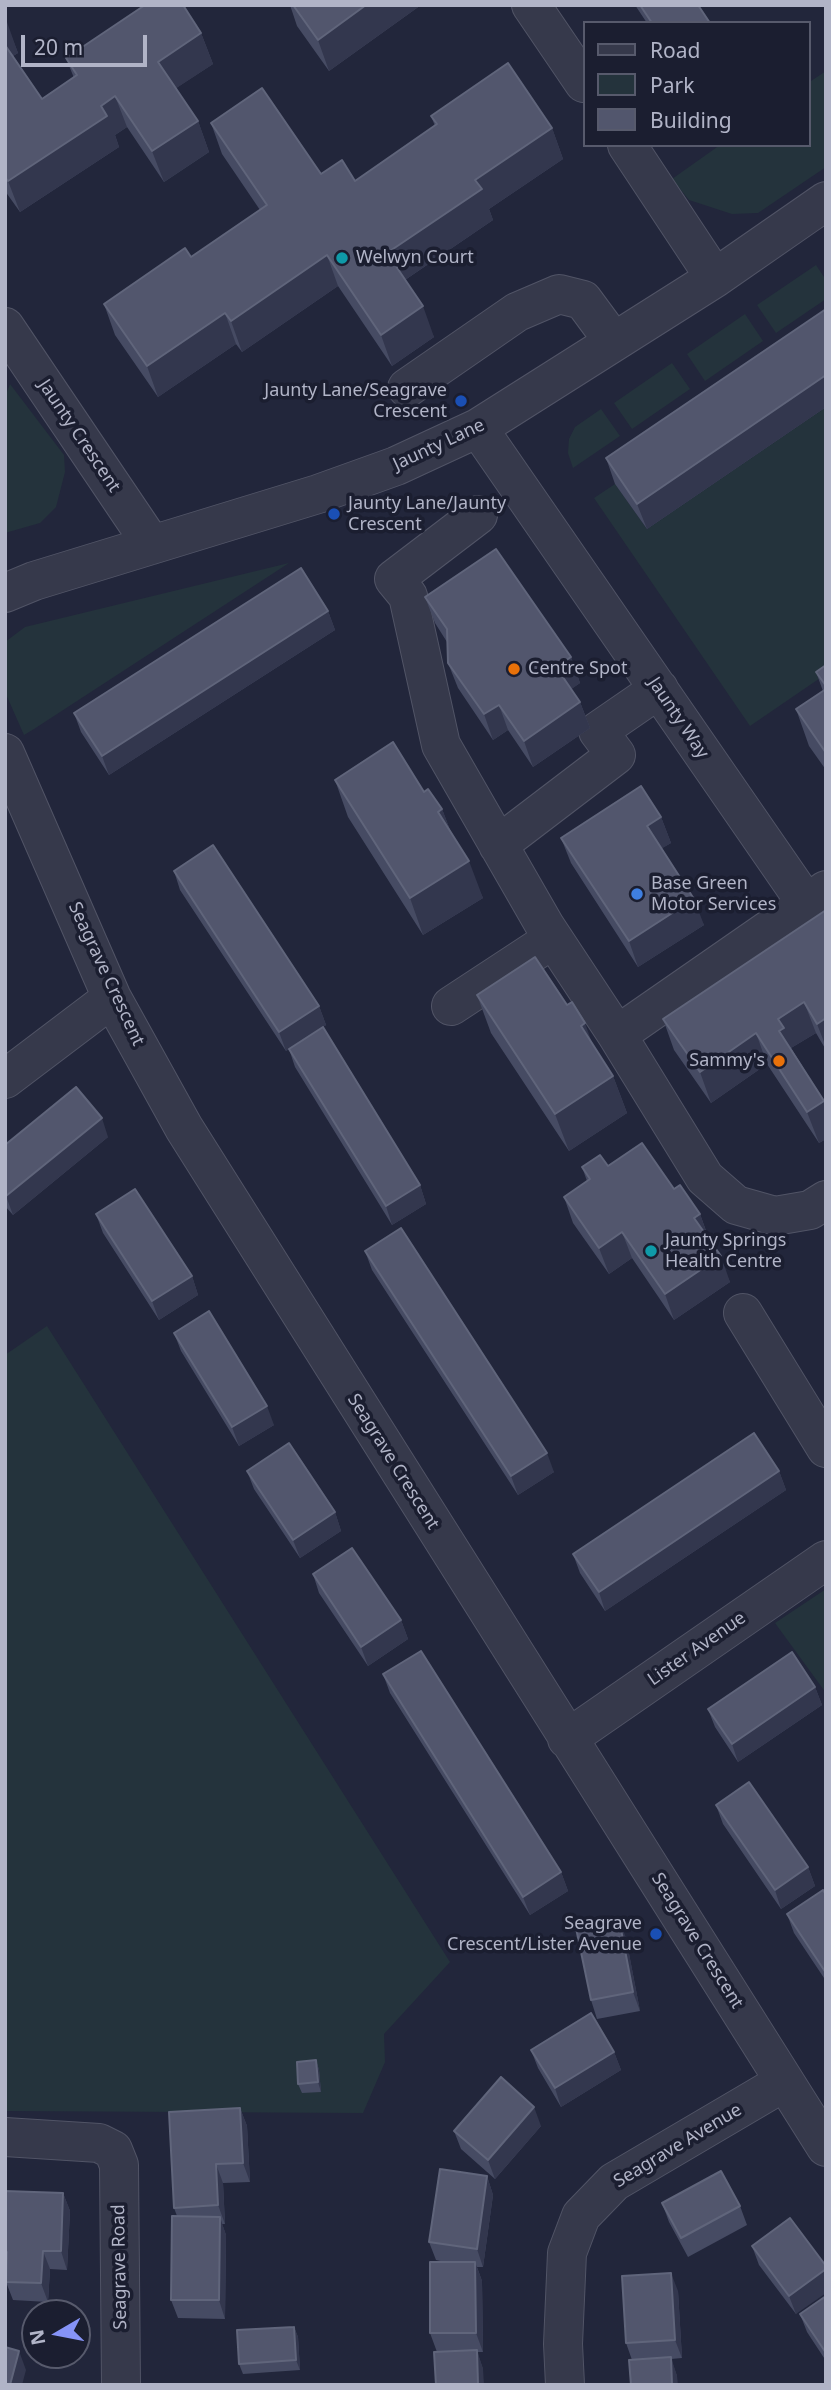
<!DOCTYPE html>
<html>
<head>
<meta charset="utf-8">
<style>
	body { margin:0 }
	#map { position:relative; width:831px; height:2390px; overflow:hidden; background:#22263b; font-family:"Noto Sans",sans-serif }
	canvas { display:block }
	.frame { position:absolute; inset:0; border:7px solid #b1b4c7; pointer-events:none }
	.legend { position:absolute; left:583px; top:21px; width:228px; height:126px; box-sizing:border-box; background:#1b1e30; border:2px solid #575a6c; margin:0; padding:9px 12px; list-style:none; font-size:21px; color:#b1b4c7 }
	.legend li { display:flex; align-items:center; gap:14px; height:35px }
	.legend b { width:35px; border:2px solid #575a6c }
	.north { position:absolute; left:21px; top:2299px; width:70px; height:70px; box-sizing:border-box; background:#1b1e30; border:2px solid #575a6c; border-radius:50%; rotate:260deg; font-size:19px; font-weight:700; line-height:28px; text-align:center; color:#b1b4c7 }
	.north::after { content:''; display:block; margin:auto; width:24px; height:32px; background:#8693f7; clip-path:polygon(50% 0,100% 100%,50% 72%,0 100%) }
	.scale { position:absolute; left:21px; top:35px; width:126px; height:32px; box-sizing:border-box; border:4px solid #b1b4c7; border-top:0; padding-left:9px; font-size:21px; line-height:24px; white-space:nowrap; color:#b1b4c7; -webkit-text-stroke:5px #1b1e30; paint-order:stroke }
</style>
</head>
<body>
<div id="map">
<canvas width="831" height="2390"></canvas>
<div class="frame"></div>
<ul class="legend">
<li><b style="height:9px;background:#36394b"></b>Road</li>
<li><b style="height:19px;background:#24333c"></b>Park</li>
<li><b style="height:19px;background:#52566d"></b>Building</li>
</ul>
<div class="north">N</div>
<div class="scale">20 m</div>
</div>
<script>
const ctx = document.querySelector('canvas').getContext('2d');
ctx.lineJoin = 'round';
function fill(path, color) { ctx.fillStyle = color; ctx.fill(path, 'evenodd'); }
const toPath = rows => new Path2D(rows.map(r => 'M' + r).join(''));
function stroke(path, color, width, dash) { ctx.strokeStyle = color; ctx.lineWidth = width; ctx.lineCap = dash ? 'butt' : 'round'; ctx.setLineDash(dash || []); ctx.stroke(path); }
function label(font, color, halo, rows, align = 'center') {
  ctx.font = font + ' "Noto Sans",sans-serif'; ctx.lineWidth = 7; ctx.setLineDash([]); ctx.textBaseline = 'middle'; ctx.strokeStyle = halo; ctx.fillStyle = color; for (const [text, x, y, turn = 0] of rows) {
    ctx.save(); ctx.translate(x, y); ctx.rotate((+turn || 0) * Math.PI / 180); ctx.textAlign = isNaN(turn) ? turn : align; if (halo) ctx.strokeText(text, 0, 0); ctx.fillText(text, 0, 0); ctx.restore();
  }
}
fill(toPath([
	[826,71,826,167,758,213,732,214,689,200,672,179,720,145,808,145,808,83],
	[816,265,826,280,826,299,776,333,757,305],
	[745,314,763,341,705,381,687,354],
	[672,363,690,389,632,429,614,403],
	[10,384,64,455,65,472,56,507,40,523,5,533,5,397],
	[826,407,826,674,750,726,594,498,615,484,647,529],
	[601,409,620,436,573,468,568,453,569,439,575,427],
	[289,563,34,729,24,735,5,692,5,642,25,627],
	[47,1326,450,1962,384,2034,385,2062,363,2113,5,2111,5,1355],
	[826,1589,826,1693,775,1623]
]), '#24333c');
const minor = toPath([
	[531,5,584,83],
	[627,145,715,278],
	[5,327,152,545],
	[407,388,517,312,559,294,583,300,614,342],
	[478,428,806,903],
	[478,515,394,579,408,596,441,745,545,926,617,1035,826,890],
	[5,593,34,581,318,494,396,466,478,428,715,278,826,201],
	[5,753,112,998,184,1128,826,2147],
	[498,845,616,755,598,731,659,689],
	[451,1006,553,939],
	[617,1035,705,1178,736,1205,775,1216,810,1210,826,1200],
	[5,1079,112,998],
	[743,1313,826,1448],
	[567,1739,826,1560],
	[5,2137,99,2143,113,2150,119,2165,121,2385],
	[565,2385,563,2344,567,2253,581,2216,614,2182,784,2082]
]);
stroke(minor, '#515466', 40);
stroke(minor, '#36394b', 38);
fill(toPath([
	[290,5,421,5,329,71,297,26],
	[635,5,698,5,710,23,647,23],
	[5,20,18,53,13,56,42,99,74,78,66,58,201,33,213,64,176,88,198,121,209,152,164,182,127,127,115,135,119,147,20,212,5,191],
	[431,116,552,128,563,159,489,209,493,220,405,280,434,337,392,366,338,286,242,352,236,344,158,397,115,335,104,304,191,257,260,210,222,154,211,123,321,174,355,181,435,126],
	[826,309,826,407,647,529,615,484,606,458],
	[425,597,571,657,580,683,571,689,580,702,590,728,533,767,508,730,493,740,458,688,448,663,447,642,435,623],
	[328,611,335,630,109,775,81,732,74,713],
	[826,665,826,770,809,746,796,709,823,691,816,672],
	[335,780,424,792,442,809,450,830,483,898,423,935,348,817],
	[661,817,671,843,662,848,704,925,638,967,571,863,561,838],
	[174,871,319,1006,326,1025,302,1040,420,1185,426,1204,392,1225,295,1067,289,1049,286,1051,180,890],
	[826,910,826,1050,816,1033,791,1048,824,1101,826,1106,826,1139,819,1143,767,1064,711,1103,674,1050,663,1019],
	[477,995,613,1076,627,1113,569,1151,491,1033],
	[108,1137,13,1215,5,1206,5,1145],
	[608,1166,674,1189,700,1214,709,1239,730,1282,674,1320,632,1258,609,1274,573,1223,564,1197,587,1181,582,1167],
	[96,1214,192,1276,198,1295,159,1320,103,1233],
	[365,1251,554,1472,518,1495,372,1270],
	[174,1333,274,1425,239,1446,181,1351],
	[247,1471,335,1512,341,1531,300,1558,254,1489],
	[779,1471,786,1490,605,1611,580,1573,573,1554],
	[313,1574,401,1620,408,1639,368,1666,319,1593],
	[383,1674,561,1872,568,1891,530,1915,390,1693],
	[815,1687,822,1705,738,1762,715,1727,708,1709],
	[716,1805,808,1867,815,1886,781,1909,723,1824],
	[826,1895,826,1981,794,1933,787,1914],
	[626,1938,640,2011,597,2019,591,2000],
	[531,2050,614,2052,621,2070,561,2107,538,2068],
	[316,2060,319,2070,321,2092,302,2093,298,2084],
	[240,2108,247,2126,250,2182,223,2183,225,2224,222,2224,226,2235,225,2319,178,2318,171,2300,177,2216,174,2208],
	[541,2126,495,2179,461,2149,454,2131],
	[487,2176,493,2195,483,2267,477,2267,482,2281,483,2352,477,2352,483,2369,437,2352,430,2333,445,2262,436,2260,429,2242],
	[5,2191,63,2193,70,2211,67,2270,50,2269,48,2302,13,2300,6,2282],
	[662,2203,740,2206,747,2225,688,2257,669,2222],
	[752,2246,826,2266,796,2314,759,2265],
	[678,2291,682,2358,671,2359,677,2376,632,2360,626,2343],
	[826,2296,826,2361,807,2332,800,2314],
	[294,2327,298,2337,300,2370,243,2374,239,2364]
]), '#464b63');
fill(toPath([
	[366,5,421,5,329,71,318,40],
	[7,22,18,53,6,60,5,57,5,23],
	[201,33,213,64,169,93,158,62],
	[115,96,127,127,115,135,119,147,20,212,8,181,101,106],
	[198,121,209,152,164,182,152,151],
	[552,128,563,159,489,209,493,220,399,284,387,253,475,180],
	[327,255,338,286,242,352,231,321],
	[423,306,434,337,392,366,381,335],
	[225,313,236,344,158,397,147,366],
	[826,375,826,407,647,529,637,504],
	[328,611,335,630,109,775,102,756],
	[571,657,580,683,566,693,556,667],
	[580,702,590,728,533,767,524,741],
	[499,705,508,730,493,740,484,714],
	[442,809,456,846,438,812],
	[661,817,671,843,656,852,647,826],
	[469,861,483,898,423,935,410,898],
	[694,899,704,925,638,967,629,941],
	[804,1002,816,1033,791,1048,795,1059,779,1031,778,1019],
	[319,1006,326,1025,286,1051,279,1032],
	[826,1018,826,1047,817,1024],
	[585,1023,598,1060,581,1026],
	[756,1033,767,1064,711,1103,700,1072],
	[613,1076,627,1113,569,1151,555,1114],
	[824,1101,826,1106,826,1139,819,1143,807,1112],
	[102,1118,108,1137,13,1215,6,1196],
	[420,1185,426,1204,392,1225,386,1206],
	[700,1214,709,1240,694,1218],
	[622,1232,632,1258,609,1274,599,1248],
	[721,1256,730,1282,674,1320,665,1294],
	[192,1276,198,1295,159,1320,152,1301],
	[267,1406,274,1425,239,1446,232,1427],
	[547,1453,554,1472,518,1495,511,1476],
	[779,1471,786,1490,605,1611,599,1592],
	[335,1512,341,1531,300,1558,293,1540],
	[401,1620,408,1639,368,1666,361,1647],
	[815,1687,822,1705,738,1762,732,1744],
	[808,1867,815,1886,781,1909,775,1890],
	[561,1872,568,1891,530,1915,523,1897],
	[619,1919,626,1938,640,2011,633,1992],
	[614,2052,621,2070,561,2107,555,2088],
	[316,2060,319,2070,321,2092,318,2082],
	[534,2107,541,2126,495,2179,488,2160],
	[240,2108,247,2126,250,2182,243,2163],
	[216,2164,223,2183,225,2224,218,2205],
	[487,2176,493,2195,483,2267,477,2249],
	[63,2193,70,2211,67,2270,61,2251],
	[220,2217,226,2235,225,2319,219,2300],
	[43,2251,50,2269,48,2302,41,2283],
	[475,2262,482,2281,483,2352,476,2333],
	[826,2269,826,2293,796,2314,789,2296],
	[671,2273,678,2291,682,2358,675,2340],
	[294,2327,298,2337,300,2370,296,2360],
	[477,2350,483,2369,484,2385,478,2385],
	[19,2351,26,2370,22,2385,10,2385],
	[671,2357,677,2376,678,2385,672,2385]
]), '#33374e');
const building = toPath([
	[145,5,183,5,201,33,158,62,198,121,152,151,115,96,101,106,107,116,8,181,5,177,5,45,42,99,77,75,66,58,145,5],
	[293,5,366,5,318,40,293,5],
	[640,5,698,5,710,23,652,23,640,5],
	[508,63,552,128,475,180,482,189,387,253,423,306,381,335,327,255,231,321,225,313,147,366,104,304,185,248,191,257,267,205,211,123,262,88,321,174,342,160,355,181,437,124,431,116,508,63],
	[826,309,826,375,637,504,606,458,826,309],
	[496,549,571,657,556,667,580,702,524,741,499,705,484,714,448,663,447,629,425,597,496,549],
	[301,568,328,611,102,756,74,713,301,568],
	[826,665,826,686,816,672,826,665],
	[826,689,826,753,796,709,826,689],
	[393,742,424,792,428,789,442,809,438,812,469,861,410,898,335,780,393,742],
	[641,786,661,817,647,826,694,899,629,941,561,838,641,786],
	[213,845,319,1006,279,1032,174,871,213,845],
	[826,910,826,1018,817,1024,804,1002,778,1019,784,1028,779,1031,824,1101,807,1112,756,1033,700,1072,663,1019,826,910],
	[535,957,567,1005,572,1002,585,1023,581,1026,613,1076,555,1114,477,995,535,957],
	[323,1027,420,1185,386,1206,289,1049,323,1027],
	[76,1087,102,1118,6,1196,5,1145,76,1087],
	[642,1143,674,1189,680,1185,700,1214,694,1218,721,1256,665,1294,622,1232,599,1248,564,1197,590,1179,582,1167,600,1155,608,1166,642,1143],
	[135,1189,192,1276,152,1301,96,1214,135,1189],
	[401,1228,547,1453,511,1476,365,1251,401,1228],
	[209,1311,267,1406,232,1427,174,1333,209,1311],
	[754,1433,779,1471,599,1592,573,1554,754,1433],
	[289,1443,335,1512,293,1540,247,1471,289,1443],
	[352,1548,401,1620,361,1647,313,1574,352,1548],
	[421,1651,561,1872,523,1897,383,1674,421,1651],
	[792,1652,815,1687,732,1744,708,1709,792,1652],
	[749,1782,808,1867,775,1890,716,1805,749,1782],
	[823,1890,826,1895,826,1973,787,1914,823,1890],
	[619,1919,633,1992,591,2000,576,1928,619,1919],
	[591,2013,614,2052,555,2088,531,2050,591,2013],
	[316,2060,318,2082,298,2084,297,2062,316,2060],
	[501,2077,534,2107,488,2160,454,2131,501,2077],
	[240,2108,243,2163,216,2164,218,2205,174,2208,169,2112,240,2108],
	[440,2169,487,2176,477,2249,429,2242,440,2169],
	[721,2171,740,2206,681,2238,662,2203,721,2171],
	[5,2191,63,2193,61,2251,43,2251,41,2283,6,2282,7,2252,5,2252,5,2191],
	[172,2216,220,2217,219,2300,171,2300,172,2216],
	[790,2218,826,2266,826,2269,789,2296,752,2246,790,2218],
	[430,2262,475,2262,476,2333,430,2333,430,2262],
	[671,2273,675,2340,626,2343,622,2276,671,2273],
	[826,2296,826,2353,800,2314,826,2296],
	[294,2327,296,2360,239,2364,237,2330,294,2327],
	[5,2347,19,2351,10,2385,5,2385,5,2347],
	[477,2350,478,2385,436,2385,434,2352,477,2350],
	[671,2357,672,2385,631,2385,629,2360,671,2357]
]);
fill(building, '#52566d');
stroke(building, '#60657b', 2);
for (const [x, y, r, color] of [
	[342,258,7,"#0f9aa8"],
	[461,401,7,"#1a4fb4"],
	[334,514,7,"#1a4fb4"],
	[514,669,7,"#e8710a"],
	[637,894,7,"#3f7fe0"],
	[779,1061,7,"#e8710a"],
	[651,1251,7,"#0f9aa8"],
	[656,1934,7,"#1a4fb4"]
]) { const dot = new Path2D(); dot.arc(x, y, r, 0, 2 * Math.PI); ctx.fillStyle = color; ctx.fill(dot); stroke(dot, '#1b1e30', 2.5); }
label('18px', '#b1b4c7', '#1b1e30', [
	["Welwyn Court",356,258],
	["Jaunty Lane/Seagrave",447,391,"right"],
	["Crescent",447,412,"right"],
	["Jaunty Lane/Jaunty",348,504],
	["Crescent",348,525],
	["Centre Spot",528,669],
	["Base Green",651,884],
	["Motor Services",651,905],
	["Sammy's",765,1061,"right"],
	["Jaunty Springs",665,1241],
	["Health Centre",665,1262],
	["Seagrave",642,1924,"right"],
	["Crescent/Lister Avenue",642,1945,"right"]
], 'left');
label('18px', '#b1b4c7', '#1b1e30', [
	["Jaunty Crescent",79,436,56],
	["Jaunty Lane",439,445,-25],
	["Jaunty Way",678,718,56],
	["Seagrave Crescent",106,974,65],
	["Seagrave Crescent",393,1462,58],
	["Lister Avenue",697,1649,-35],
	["Seagrave Crescent",697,1941,58],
	["Seagrave Avenue",678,2146,-31],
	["Seagrave Road",120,2267,-91]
]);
</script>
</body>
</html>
